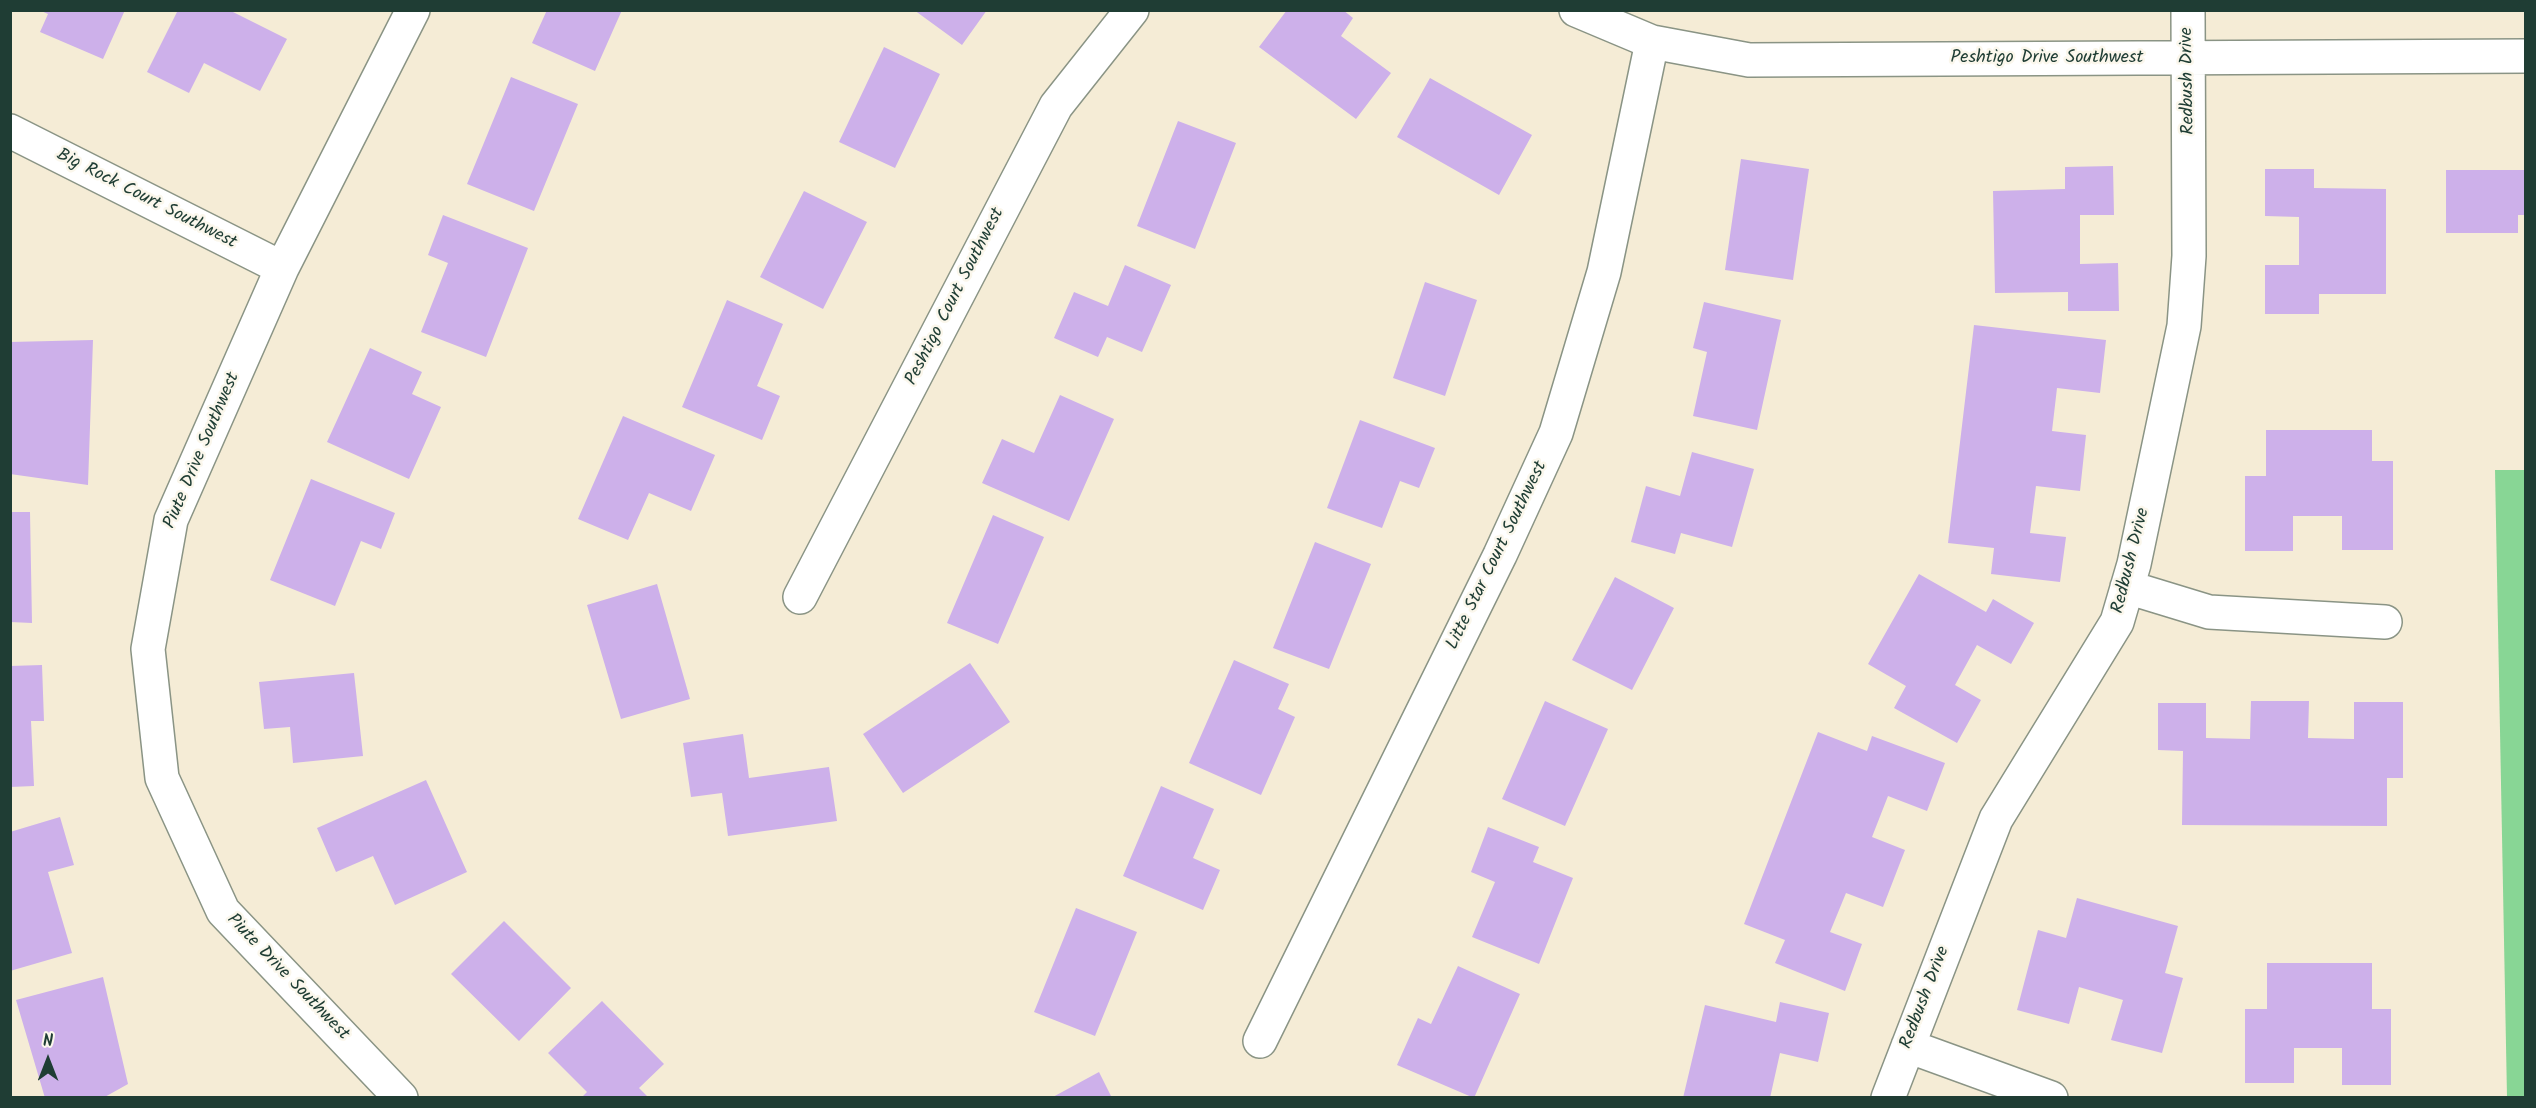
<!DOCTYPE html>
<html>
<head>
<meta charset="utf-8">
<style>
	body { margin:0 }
	#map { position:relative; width:2536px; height:1108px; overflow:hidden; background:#f5ecd6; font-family:Kalam,sans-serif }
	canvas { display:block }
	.frame { position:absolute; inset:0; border:12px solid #1f3d34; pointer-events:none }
	.north { position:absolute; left:18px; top:1030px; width:60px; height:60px; -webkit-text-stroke:4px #fbf7ec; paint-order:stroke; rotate:0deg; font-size:16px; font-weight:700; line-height:24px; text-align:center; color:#1f3d34 }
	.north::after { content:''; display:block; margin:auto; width:21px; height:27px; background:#1f3d34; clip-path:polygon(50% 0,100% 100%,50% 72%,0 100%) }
</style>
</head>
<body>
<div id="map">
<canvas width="2536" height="1108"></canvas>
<div class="frame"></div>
<div class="north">N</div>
</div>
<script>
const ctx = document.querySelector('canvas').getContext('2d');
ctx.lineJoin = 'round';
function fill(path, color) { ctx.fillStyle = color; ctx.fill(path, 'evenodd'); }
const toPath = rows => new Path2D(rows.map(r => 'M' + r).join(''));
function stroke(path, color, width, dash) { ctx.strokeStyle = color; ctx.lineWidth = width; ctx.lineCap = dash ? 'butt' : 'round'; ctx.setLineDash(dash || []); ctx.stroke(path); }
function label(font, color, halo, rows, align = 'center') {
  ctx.font = font + ' Kalam,sans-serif'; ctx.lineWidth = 5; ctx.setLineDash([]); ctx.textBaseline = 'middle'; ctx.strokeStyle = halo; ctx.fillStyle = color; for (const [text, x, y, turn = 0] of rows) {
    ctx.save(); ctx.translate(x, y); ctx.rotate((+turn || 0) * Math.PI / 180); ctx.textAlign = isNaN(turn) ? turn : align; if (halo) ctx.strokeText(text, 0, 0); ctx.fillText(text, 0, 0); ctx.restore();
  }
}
fill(toPath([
	[2495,470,2526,470,2525,1097,2507,1097]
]), '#88d695');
fill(toPath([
	[39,10,125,10,103,59,40,32,48,14],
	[178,10,229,10,287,39,260,91,204,63,189,93,147,72],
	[547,10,622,10,595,71,532,43],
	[914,10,987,10,962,45],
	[1287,10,1343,10,1353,18,1341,36,1391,73,1356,119,1259,47],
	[884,47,940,74,895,168,839,142],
	[511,77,578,104,534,211,467,184],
	[1430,78,1532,135,1499,195,1397,137],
	[1178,121,1236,143,1195,249,1137,226],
	[1741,159,1809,169,1793,280,1725,270],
	[2113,166,2114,215,2080,215,2080,264,2118,263,2119,311,2068,311,2068,292,1995,293,1993,191,2065,189,2065,167],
	[2265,169,2314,169,2314,188,2386,189,2386,294,2319,294,2319,314,2265,314,2265,265,2299,265,2299,217,2265,216],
	[2446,170,2526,170,2526,215,2518,215,2518,233,2446,233],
	[804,191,867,222,823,309,760,277],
	[443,215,528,248,486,357,421,332,448,263,428,255],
	[1125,265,1171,285,1142,352,1107,337,1098,357,1054,338,1074,292,1108,306],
	[1425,282,1477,300,1445,396,1393,378],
	[727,300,783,324,757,386,780,396,762,440,682,407],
	[1704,302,1781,320,1757,430,1693,416,1707,352,1693,348],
	[1974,325,2106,340,2100,393,2057,388,2052,431,2086,435,2080,491,2036,486,2030,533,2066,537,2060,582,1991,574,1994,548,1948,543],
	[93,340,88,485,10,474,10,342],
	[370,348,422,372,412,394,441,407,409,479,327,442],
	[1060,395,1114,419,1069,521,982,483,1002,439,1034,453],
	[623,416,715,455,691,511,649,493,628,540,578,519],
	[1360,420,1435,448,1419,488,1400,481,1382,528,1327,508],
	[2266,430,2372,430,2372,461,2393,461,2393,550,2342,550,2342,516,2293,516,2293,551,2245,551,2245,476,2266,476],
	[1692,452,1754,469,1732,547,1681,533,1675,554,1631,542,1646,486,1680,496],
	[311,479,395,513,381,549,361,541,335,606,270,580],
	[10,512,30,512,32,623,10,622],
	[993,515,1044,537,998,644,947,623],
	[1315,542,1371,564,1329,669,1273,648],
	[1919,574,1986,612,1993,599,2034,623,2011,664,1977,645,1955,685,1981,700,1957,743,1894,708,1906,686,1868,664],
	[1615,577,1674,608,1632,690,1572,660],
	[657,584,690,699,621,719,587,605],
	[1234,660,1289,684,1278,709,1295,717,1261,795,1189,763],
	[970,663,1010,722,903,793,863,734],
	[42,665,44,721,31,721,34,786,10,787,10,666],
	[354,673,363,756,293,763,290,727,264,729,259,682],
	[1545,701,1608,729,1565,826,1502,799],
	[2251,701,2309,701,2308,738,2354,739,2354,702,2403,702,2403,778,2387,778,2387,826,2182,825,2183,751,2158,750,2158,703,2206,703,2206,738,2250,739],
	[1818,732,1867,751,1872,736,1945,763,1927,811,1888,796,1872,837,1905,850,1883,907,1846,893,1830,932,1862,944,1845,991,1775,963,1785,940,1744,924],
	[743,734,749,778,829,767,837,821,728,836,722,793,691,797,683,743],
	[426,780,467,872,395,905,373,856,336,872,317,828],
	[1161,786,1214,809,1193,858,1220,870,1203,910,1123,876],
	[60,817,74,865,48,872,72,953,10,971,10,832],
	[1488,827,1539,847,1533,862,1573,878,1539,964,1472,937,1495,882,1471,872],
	[2077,898,2178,926,2165,973,2183,978,2162,1053,2111,1040,2123,1000,2079,987,2069,1024,2017,1010,2038,930,2066,938],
	[1076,908,1137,932,1095,1036,1034,1012],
	[504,921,571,988,519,1041,451,974],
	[2267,963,2372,963,2372,1009,2391,1009,2391,1085,2342,1085,2342,1048,2294,1048,2294,1083,2245,1083,2245,1009,2267,1009],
	[1458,966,1520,994,1474,1098,1397,1065,1418,1018,1431,1024],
	[103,977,128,1084,103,1098,45,1098,16,1000],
	[602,1001,664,1064,639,1088,649,1098,581,1098,587,1092,548,1053],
	[1780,1002,1829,1013,1818,1062,1780,1053,1770,1098,1683,1098,1705,1005,1776,1022],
	[1099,1072,1112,1098,1051,1098]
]), '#cdb0ea');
const street = toPath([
	[1576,10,1652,42,1749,60,2526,56],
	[10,131,282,268],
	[2127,587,2209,612,2385,622],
	[800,597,1056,106,1132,10],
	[1260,1041,1500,555,1556,433,1604,272,1652,42],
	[1908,1046,2051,1098],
	[401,1098,223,911,162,778,148,649,171,520,282,268,413,10],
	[1888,1098,1996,819,2117,622,2134,564,2184,326,2189,256,2188,10]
]);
stroke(street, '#8a9485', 36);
stroke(street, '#fff', 33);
label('18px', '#1f3d34', '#fbf7ec', [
	["Peshtigo Drive Southwest",2047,59],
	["Redbush Drive",2189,81,-91],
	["Big Rock Court Southwest",146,200,27],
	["Peshtigo Court Southwest",956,297,-63],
	["Piute Drive Southwest",203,451,-67],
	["Litte Star Court Southwest",1498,556,-64],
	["Redbush Drive",2132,561,-76],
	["Piute Drive Southwest",287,978,46],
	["Redbush Drive",1926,998,-69]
]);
</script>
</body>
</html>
